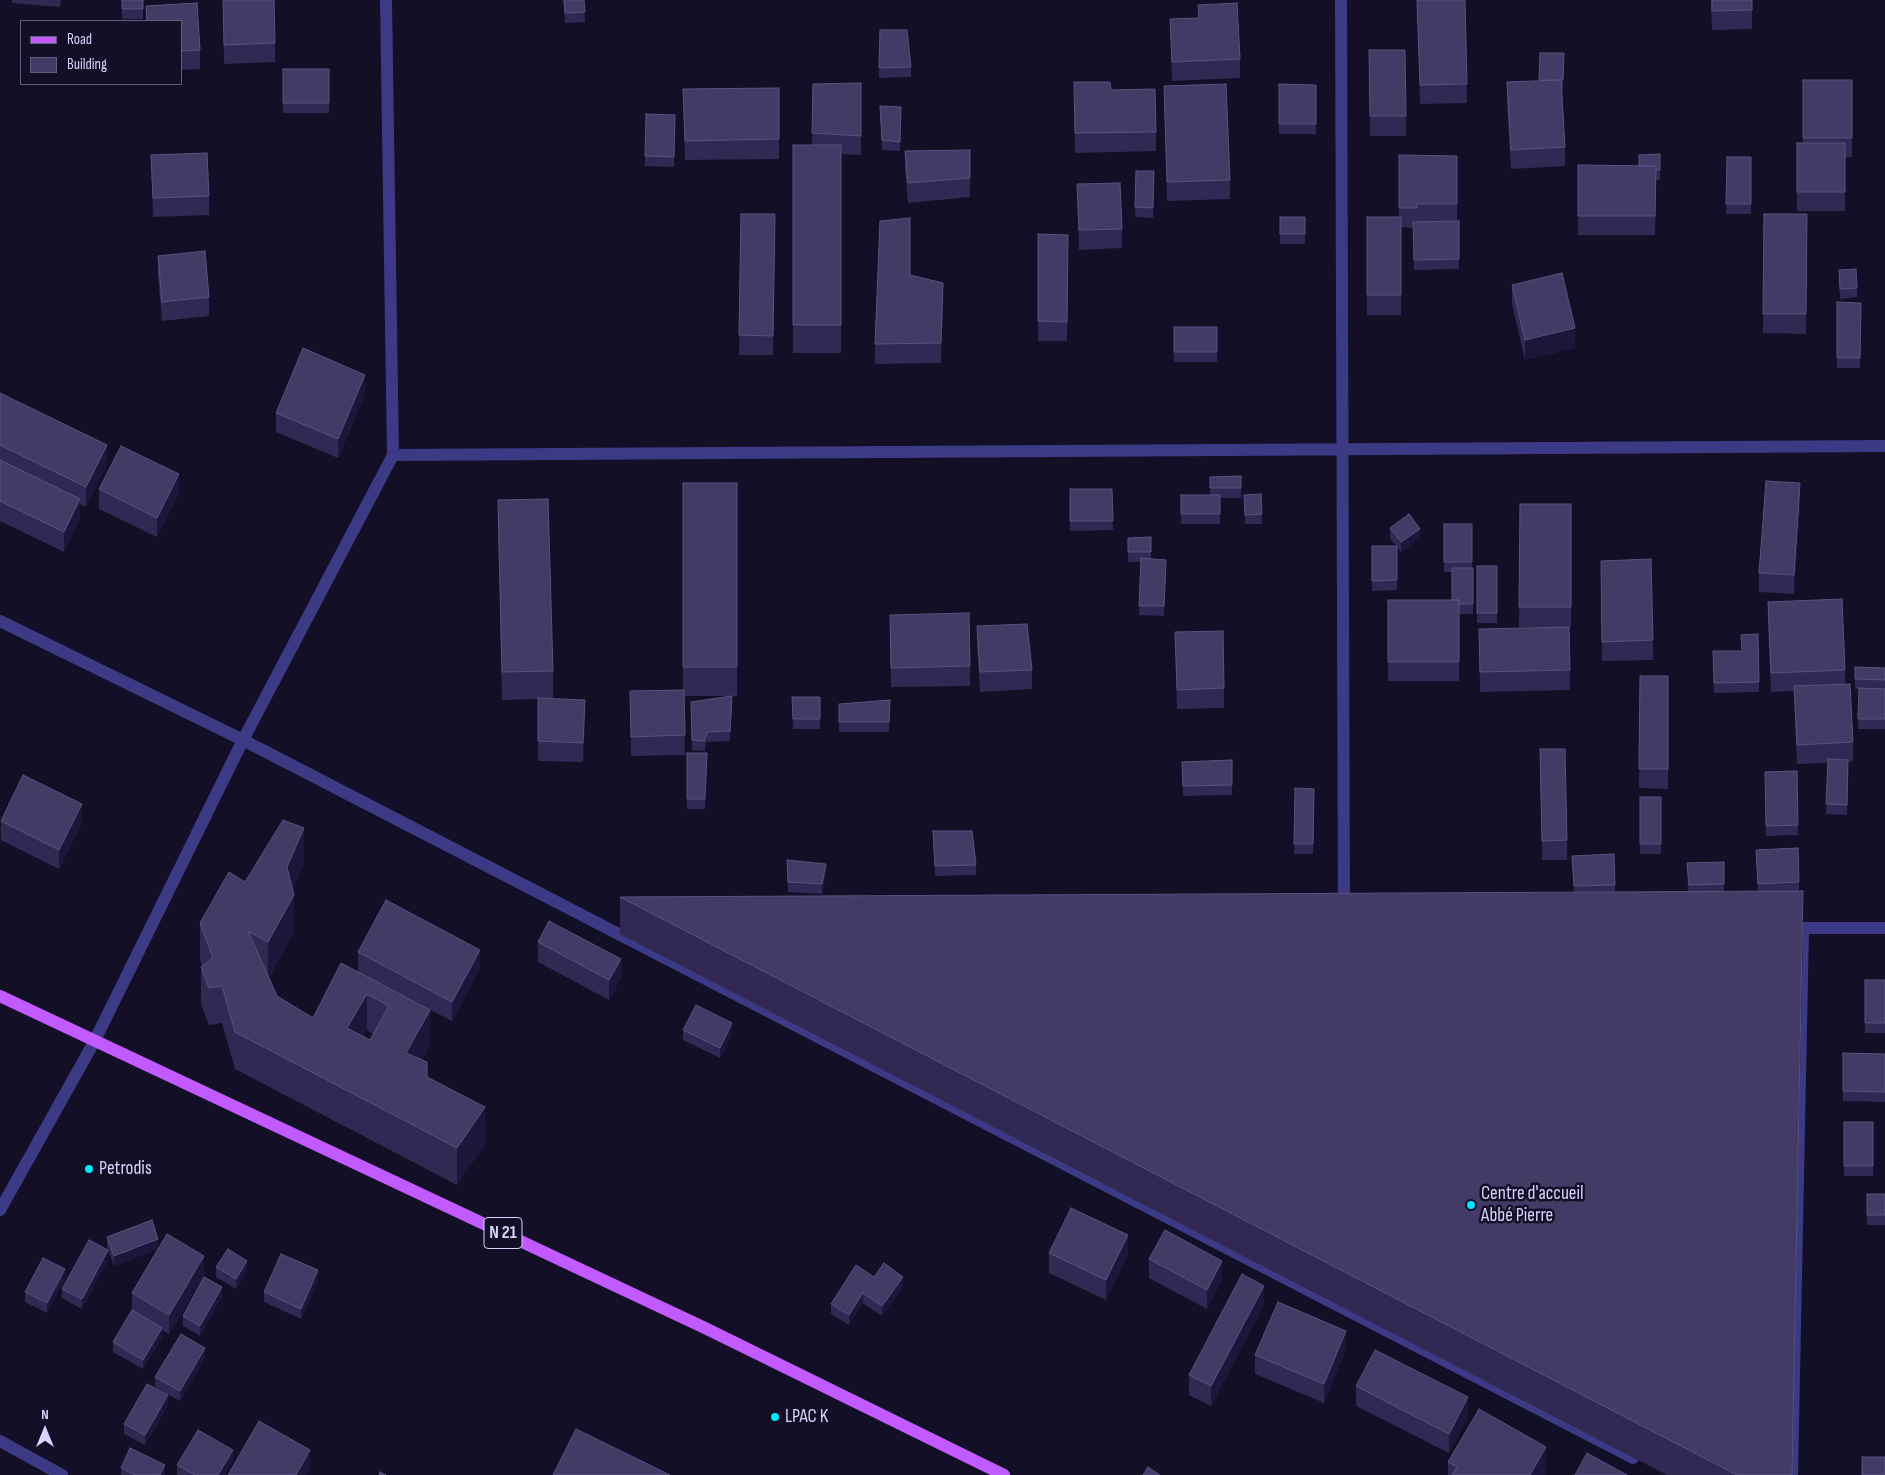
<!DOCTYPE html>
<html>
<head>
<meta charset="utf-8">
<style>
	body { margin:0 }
	#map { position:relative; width:1885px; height:1475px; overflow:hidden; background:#130f26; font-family:"Sofia Sans Condensed",sans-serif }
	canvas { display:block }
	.legend { position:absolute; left:20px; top:20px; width:162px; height:65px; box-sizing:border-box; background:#130f26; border:1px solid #625e7d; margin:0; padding:6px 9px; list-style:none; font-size:15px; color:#d9d4ff }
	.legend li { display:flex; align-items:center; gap:10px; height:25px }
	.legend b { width:25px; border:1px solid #625e7d }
	.north { position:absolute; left:20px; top:1405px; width:50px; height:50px; -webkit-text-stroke:4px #130f26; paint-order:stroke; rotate:0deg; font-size:14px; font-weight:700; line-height:20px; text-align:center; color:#d9d4ff }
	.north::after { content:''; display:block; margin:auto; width:18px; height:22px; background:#d9d4ff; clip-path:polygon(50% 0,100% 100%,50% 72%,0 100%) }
</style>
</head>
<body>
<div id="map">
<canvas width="1885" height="1475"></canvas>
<ul class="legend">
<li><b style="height:6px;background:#c25bff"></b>Road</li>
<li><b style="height:14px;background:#433a66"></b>Building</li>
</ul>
<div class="north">N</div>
</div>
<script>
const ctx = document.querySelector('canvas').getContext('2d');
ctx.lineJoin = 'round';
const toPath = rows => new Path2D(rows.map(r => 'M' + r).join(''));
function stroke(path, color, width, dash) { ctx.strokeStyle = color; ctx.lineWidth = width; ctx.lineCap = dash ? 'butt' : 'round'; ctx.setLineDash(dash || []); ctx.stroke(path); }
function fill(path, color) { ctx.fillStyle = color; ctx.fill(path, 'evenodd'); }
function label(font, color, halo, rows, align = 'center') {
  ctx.font = font + ' "Sofia Sans Condensed",sans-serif'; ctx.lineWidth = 5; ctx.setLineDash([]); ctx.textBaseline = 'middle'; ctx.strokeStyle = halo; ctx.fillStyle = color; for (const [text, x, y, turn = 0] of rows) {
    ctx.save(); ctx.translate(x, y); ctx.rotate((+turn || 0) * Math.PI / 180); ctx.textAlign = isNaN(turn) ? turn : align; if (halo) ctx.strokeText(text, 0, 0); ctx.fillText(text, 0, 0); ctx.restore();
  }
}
stroke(toPath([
	[1341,0,1344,911],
	[393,455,1885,446],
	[0,621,243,740,1633,1458],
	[1787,928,1885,928],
	[0,1210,94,1042,243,740,393,455,386,0],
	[0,1441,62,1475],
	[1792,1475,1803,928]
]), '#3d3a85', 12);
stroke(toPath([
	[0,996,705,1328,1004,1475]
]), '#c25bff', 12);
fill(toPath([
	[12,0,61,0,60,7,12,3],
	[122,0,143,0,143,19,122,19],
	[223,0,275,43,275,62,224,64],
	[563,0,584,0,585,22,565,23],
	[1417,0,1465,0,1467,103,1420,104],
	[1711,0,1752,0,1752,29,1712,30],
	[197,3,200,50,200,69,181,70,181,21,146,21,146,6],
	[1198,5,1240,59,1240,78,1172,81,1170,19,1198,18],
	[880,30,911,67,911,77,879,78],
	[1369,50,1406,116,1406,136,1370,136],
	[1564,53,1563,90,1562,90,1565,147,1565,166,1511,169,1507,102,1507,82,1539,81],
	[283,69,329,69,329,113,283,113],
	[1803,80,1852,80,1852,157,1845,157,1845,211,1797,211,1797,143,1803,143],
	[1074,82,1156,132,1156,151,1075,153],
	[861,83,861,155,841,154,841,353,793,353,793,145,812,145,813,84],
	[1279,84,1316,85,1316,134,1279,134],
	[1164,86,1230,180,1230,199,1167,201],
	[779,88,779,159,685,160,683,89],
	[880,106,901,117,900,151,882,150],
	[675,115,674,167,645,166,645,156],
	[905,151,970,178,970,197,908,203,905,170],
	[1660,154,1660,180,1656,180,1655,235,1578,235,1578,165,1639,166],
	[151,155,209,196,209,215,153,217],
	[1399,155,1457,156,1457,221,1459,221,1459,269,1414,270,1413,228,1401,227,1401,315,1367,315,1367,217,1399,217],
	[1727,157,1751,157,1751,214,1726,214],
	[1136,171,1154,171,1153,218,1135,217],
	[1077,184,1122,229,1122,248,1079,250],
	[741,214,775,214,773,355,739,355],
	[1764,214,1807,214,1806,334,1763,333],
	[1280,217,1305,217,1305,244,1280,244],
	[1038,234,1068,235,1067,341,1038,341],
	[158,256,209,297,209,316,162,321,158,276],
	[1839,270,1857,288,1857,297,1840,299],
	[910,275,943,302,941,363,875,364,875,344],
	[1512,285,1575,348,1525,360,1512,304],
	[1837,302,1861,303,1860,368,1837,368],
	[1174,327,1217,327,1217,362,1174,362],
	[0,393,107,465,86,507,80,504,80,518,64,552,0,521],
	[365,394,338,458,276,432,276,413],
	[1241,476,1241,498,1220,498,1220,524,1181,524,1181,495,1210,495,1210,477],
	[683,483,737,483,737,696,684,696,685,755,631,756,630,691,683,690],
	[99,489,179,493,157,537,99,509],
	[1070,489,1112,489,1113,530,1070,531],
	[1261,494,1262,524,1245,524,1244,495],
	[498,500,553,671,553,699,585,719,583,762,538,761,538,699,502,700,498,528],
	[1800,503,1794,594,1759,592,1759,573],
	[1520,504,1571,504,1571,627,1519,627],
	[1444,524,1472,524,1472,568,1473,568,1473,614,1459,614,1459,681,1388,681,1388,600,1452,600,1452,572,1444,572],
	[1390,528,1420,538,1401,552,1397,547,1397,590,1372,591,1372,546,1396,546,1390,538],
	[1151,537,1151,559,1166,570,1164,616,1139,615,1141,562,1128,562,1128,538],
	[1477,566,1497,566,1497,623,1477,623],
	[1601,580,1653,640,1653,660,1602,661],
	[1768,602,1845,670,1845,684,1853,742,1853,761,1848,762,1847,815,1826,814,1828,763,1797,764,1794,691,1771,692,1768,621],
	[890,615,970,666,970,686,891,687],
	[977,626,1032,670,1032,689,980,692,977,645],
	[1479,629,1570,670,1570,690,1480,692],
	[1175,632,1224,688,1224,708,1177,709],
	[1741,635,1759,682,1759,692,1714,693,1713,651,1742,651],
	[1855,667,1885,668,1885,729,1858,729,1859,689,1855,689],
	[1640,676,1668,676,1668,789,1639,788],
	[792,697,820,697,820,729,793,729],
	[890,700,889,732,839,732,839,704],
	[732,706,730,741,707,742,705,751,692,750,691,712],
	[1540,749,1567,840,1567,860,1542,860],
	[687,753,707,763,705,809,687,809],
	[1232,760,1232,795,1183,796,1182,762],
	[1797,771,1798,835,1766,836,1765,772],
	[1295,788,1314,789,1313,854,1294,854],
	[1640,797,1661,797,1661,854,1640,854],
	[1,821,82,823,59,869,1,840],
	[933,831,976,865,976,875,935,876],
	[1756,850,1799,882,1799,892,1803,928,1792,1475,1667,1475,620,934,620,897,1574,893,1572,856,1615,885,1615,892,1688,892,1687,863,1724,862,1724,892,1758,892],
	[787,860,826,874,822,894,788,892],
	[304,864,292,891,294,932,269,977,277,996,313,1018,341,963,430,1010,430,1046,422,1060,427,1077,485,1144,457,1185,235,1069,222,1023,209,1025,201,1004,201,967,202,966,200,960,200,923,245,882],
	[367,1030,373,1034,370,1040,363,1036],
	[538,942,621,978,609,1000,538,962],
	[358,952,480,969,452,1021,358,972],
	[1865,980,1885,980,1885,1033,1865,1033],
	[683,1030,732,1033,720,1058,683,1040],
	[1843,1053,1885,1054,1885,1102,1843,1101],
	[1844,1122,1873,1122,1873,1176,1844,1176],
	[1867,1194,1885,1194,1885,1225,1867,1225],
	[107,1237,158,1249,204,1276,169,1334,162,1330,162,1338,143,1369,113,1352,113,1342,132,1310,132,1293,158,1249,114,1266,108,1250,108,1260,82,1309,62,1298,62,1289,108,1250,107,1247],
	[1049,1253,1128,1255,1106,1300,1049,1273],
	[1149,1259,1222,1280,1207,1309,1149,1278],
	[216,1267,247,1271,236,1289,216,1277],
	[874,1277,903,1286,882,1316,863,1303,849,1325,831,1314,831,1304],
	[65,1279,47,1313,25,1302,25,1292],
	[318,1280,301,1319,264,1302,264,1292],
	[222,1296,200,1336,183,1326,183,1316],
	[1264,1305,1211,1406,1189,1395,1189,1375],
	[1346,1350,1324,1403,1255,1374,1255,1355],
	[205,1357,180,1401,155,1387,155,1377],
	[1356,1386,1468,1417,1449,1453,1356,1406],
	[168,1405,145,1445,124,1434,124,1424],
	[233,1460,224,1475,177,1475,177,1465],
	[1448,1462,1546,1475,1448,1475],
	[121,1468,165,1475,121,1475]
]), '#312854');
fill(toPath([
	[943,283,943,302,941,363,941,343],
	[1575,328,1575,348,1525,360,1525,340],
	[365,375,365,394,338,458,338,439],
	[107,445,107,465,86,507,86,487],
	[179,474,179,493,157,537,157,518],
	[1800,483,1800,503,1794,594,1794,575],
	[80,499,80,518,64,552,64,532],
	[1420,529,1420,538,1401,552,1401,542],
	[585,700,585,719,583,762,583,743],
	[707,732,707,742,705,751,705,741],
	[82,804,82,823,59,869,59,850],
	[304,828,304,864,287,903,287,867],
	[826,864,826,874,822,894,822,884],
	[1803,891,1803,928,1792,1475],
	[294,895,294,932,268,978,268,942],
	[480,950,480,969,452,1021,452,1002],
	[621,959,621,978,609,1000,609,980],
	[367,994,367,1030,347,1064,347,1028],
	[430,1010,430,1046,406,1089,406,1053],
	[732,1023,732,1033,720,1058,720,1048],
	[485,1107,485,1144,457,1185,457,1148],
	[1128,1235,1128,1255,1106,1300,1106,1280],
	[158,1239,158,1249,114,1266,114,1256],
	[108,1250,108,1260,82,1309,82,1299],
	[204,1256,204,1276,169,1334,169,1315],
	[247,1261,247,1271,236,1289,236,1279],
	[1222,1261,1222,1280,1207,1309,1207,1290],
	[65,1269,65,1279,47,1313,47,1303],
	[318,1270,318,1280,301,1319,301,1309],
	[903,1277,903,1286,882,1316,882,1306],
	[1264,1286,1264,1305,1211,1406,1211,1386],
	[222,1287,222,1296,200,1336,200,1326],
	[863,1293,863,1303,849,1325,849,1315],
	[162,1328,162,1338,143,1369,143,1360],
	[1346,1331,1346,1350,1324,1403,1324,1384],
	[205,1348,205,1357,180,1401,180,1391],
	[168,1395,168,1405,145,1445,145,1435],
	[1468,1397,1468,1417,1449,1453,1449,1434],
	[1546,1447,1546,1475,1530,1475],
	[233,1450,233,1460,224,1475,218,1475],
	[310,1450,310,1470,307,1475,296,1475],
	[165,1465,165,1475,160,1475]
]), '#1d163a');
const building = toPath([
	[122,0,143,0,143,9,122,9,122,0],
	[223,0,274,0,275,43,224,45,223,0],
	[564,0,584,0,585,12,565,13,564,0],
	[1417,0,1465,0,1467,84,1420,85,1417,0],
	[1712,0,1752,0,1752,10,1712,11,1712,0],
	[197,3,200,50,181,51,181,21,147,21,146,6,197,3],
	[1237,3,1240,59,1172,62,1170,19,1199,18,1198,5,1237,3],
	[880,30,907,30,911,67,879,68,880,30],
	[1369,50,1405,50,1406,116,1370,116,1369,50],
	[1540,53,1564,53,1563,80,1539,80,1540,53],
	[283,69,329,69,329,103,283,103,283,69],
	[1561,80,1565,147,1511,150,1507,82,1561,80],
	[1803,80,1852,80,1852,138,1803,138,1803,80],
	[1074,82,1110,82,1111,90,1155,89,1156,132,1075,133,1074,82],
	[861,83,861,136,812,133,813,84,861,83],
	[1226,84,1230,180,1167,182,1164,86,1226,84],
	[1279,84,1316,85,1316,124,1279,124,1279,84],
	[779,88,779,139,685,141,683,89,779,88],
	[880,106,901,107,900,142,882,140,880,106],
	[646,114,675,115,674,157,645,156,646,114],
	[1797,143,1845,143,1845,192,1797,192,1797,143],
	[793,145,841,145,841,325,793,325,793,145],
	[970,150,970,178,908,183,905,151,970,150],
	[207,153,209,196,153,198,151,155,207,153],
	[1660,154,1660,170,1656,170,1656,166,1639,166,1639,155,1660,154],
	[1399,155,1457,156,1457,204,1417,204,1417,208,1399,208,1399,155],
	[1727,157,1751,157,1751,204,1726,204,1727,157],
	[1578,165,1656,166,1655,216,1578,216,1578,165],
	[1136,171,1154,171,1153,208,1135,207,1136,171],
	[1120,183,1122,229,1079,230,1077,184,1120,183],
	[741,214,775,214,773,336,739,335,741,214],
	[1764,214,1807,214,1806,314,1763,314,1764,214],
	[1280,217,1305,217,1305,234,1280,234,1280,217],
	[1367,217,1401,217,1401,295,1367,295,1367,217],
	[910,218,910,275,943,283,941,343,875,344,880,221,910,218],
	[1459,221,1459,259,1414,260,1413,222,1459,221],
	[1038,234,1068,235,1067,322,1038,321,1038,234],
	[205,251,209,297,162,302,158,256,205,251],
	[1856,269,1857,288,1840,289,1839,270,1856,269],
	[1562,273,1575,328,1525,340,1512,285,1562,273],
	[1837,302,1861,303,1860,358,1837,358,1837,302],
	[1174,327,1217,327,1217,352,1174,352,1174,327],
	[303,348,365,375,338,439,276,413,303,348],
	[0,393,107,445,86,487,0,445,0,393],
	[121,446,179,474,157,518,99,489,121,446],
	[0,460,80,499,64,532,0,501,0,460],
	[1241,476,1241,488,1210,488,1210,477,1241,476],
	[1766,481,1800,483,1794,575,1759,573,1766,481],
	[683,483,737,483,737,667,683,667,683,483],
	[1070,489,1112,489,1113,521,1070,521,1070,489],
	[1261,494,1262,514,1245,515,1244,495,1261,494],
	[1181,495,1220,495,1220,514,1181,514,1181,495],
	[548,499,553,671,502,672,498,500,548,499],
	[1520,504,1571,504,1571,607,1519,607,1520,504],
	[1409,514,1420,529,1401,542,1390,528,1409,514],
	[1444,524,1472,524,1472,562,1444,562,1444,524],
	[1151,537,1151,552,1128,552,1128,538,1151,537],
	[1372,546,1397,546,1397,580,1372,581,1372,546],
	[1141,558,1166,560,1164,606,1139,606,1141,558],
	[1651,559,1653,640,1602,642,1601,561,1651,559],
	[1477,566,1497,566,1497,613,1477,613,1477,566],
	[1452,568,1473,568,1473,604,1459,604,1459,600,1452,600,1452,568],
	[1842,599,1845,670,1771,673,1768,602,1842,599],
	[1388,600,1459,600,1459,662,1388,662,1388,600],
	[969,613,970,666,891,668,890,615,969,613],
	[1027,624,1032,670,980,672,977,626,1027,624],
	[1569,627,1570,670,1480,672,1479,629,1569,627],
	[1223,631,1224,688,1177,690,1175,632,1223,631],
	[1758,634,1759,682,1714,683,1713,651,1742,651,1741,635,1758,634],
	[1855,667,1885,668,1885,680,1855,679,1855,667],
	[1640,676,1668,676,1668,769,1639,769,1640,676],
	[1850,684,1853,742,1797,745,1794,686,1850,684],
	[1859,688,1885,689,1885,719,1858,719,1859,688],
	[684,690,685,735,631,737,630,691,684,690],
	[732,696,730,731,707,732,705,741,692,740,691,702,732,696],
	[792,697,820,697,820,719,793,719,792,697],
	[538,698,585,700,583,743,538,741,538,698],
	[890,700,889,722,839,722,839,704,890,700],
	[1540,749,1565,749,1567,840,1542,841,1540,749],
	[687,753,707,753,705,799,687,799,687,753],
	[1828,759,1848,760,1847,805,1826,804,1828,759],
	[1232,760,1232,785,1183,786,1182,762,1232,760],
	[1797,771,1798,825,1766,826,1765,772,1797,771],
	[23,775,82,804,59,850,1,821,23,775],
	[1295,788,1314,789,1313,844,1294,844,1295,788],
	[1640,797,1661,797,1661,844,1640,844,1640,797],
	[283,820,304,828,287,867,294,895,268,942,248,931,277,996,313,1018,341,963,430,1010,406,1053,427,1062,427,1077,485,1107,457,1148,235,1032,222,986,209,988,201,967,213,958,200,923,229,872,245,882,283,820],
	[367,994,389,1006,370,1040,347,1028,367,994],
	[933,831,972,831,976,865,935,866,933,831],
	[1798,848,1799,882,1758,884,1756,850,1798,848],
	[1614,854,1615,885,1574,886,1572,856,1614,854],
	[787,860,826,864,822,884,788,882,787,860],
	[1724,862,1724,884,1689,885,1687,863,1724,862],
	[1803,891,1792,1475,1737,1475,620,897,1803,891],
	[386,900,480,950,452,1002,358,952,386,900],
	[549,921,621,959,609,980,538,942,549,921],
	[1865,980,1885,980,1885,1023,1865,1023,1865,980],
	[696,1005,732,1023,720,1048,683,1030,696,1005],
	[1843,1053,1885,1054,1885,1092,1843,1091,1843,1053],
	[1844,1122,1873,1122,1873,1166,1844,1166,1844,1122],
	[1867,1194,1885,1194,1885,1215,1867,1215,1867,1194],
	[1071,1208,1128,1235,1106,1280,1049,1253,1071,1208],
	[152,1220,158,1239,114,1256,107,1237,152,1220],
	[1165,1230,1222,1261,1207,1290,1149,1259,1165,1230],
	[167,1234,204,1256,169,1315,132,1293,167,1234],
	[89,1240,108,1250,82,1299,62,1289,89,1240],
	[228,1249,247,1261,236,1279,216,1267,228,1249],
	[281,1254,318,1270,301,1309,264,1292,281,1254],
	[43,1258,65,1269,47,1303,25,1292,43,1258],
	[884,1263,903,1277,882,1306,863,1293,849,1315,831,1304,856,1265,874,1277,884,1263],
	[1242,1274,1264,1286,1211,1386,1189,1375,1242,1274],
	[204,1277,222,1287,200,1326,183,1316,204,1277],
	[1278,1302,1346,1331,1324,1384,1255,1355,1278,1302],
	[132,1310,162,1328,143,1360,113,1342,132,1310],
	[181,1334,205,1348,180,1391,155,1377,181,1334],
	[1375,1350,1468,1397,1449,1434,1356,1386,1375,1350],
	[147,1384,168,1395,145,1435,124,1424,147,1384],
	[1479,1409,1546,1447,1530,1475,1452,1475,1457,1467,1448,1462,1479,1409],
	[259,1421,310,1450,296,1475,228,1475,259,1421],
	[576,1429,670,1475,553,1475,576,1429],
	[198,1430,233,1450,218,1475,195,1475,177,1465,198,1430],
	[130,1448,165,1465,160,1475,135,1475,121,1468,130,1448],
	[1587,1453,1627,1475,1575,1475,1587,1453],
	[1862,1457,1885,1457,1885,1475,1862,1475,1862,1457],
	[1148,1467,1160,1475,1143,1475,1148,1467],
	[380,1472,386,1475,379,1475,380,1472]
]);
fill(building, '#433a66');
stroke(building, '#5a527e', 1);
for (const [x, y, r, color] of [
	[89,1169,5,"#00e5ff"],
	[1471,1205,5,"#00e5ff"],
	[775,1417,5,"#00e5ff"]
]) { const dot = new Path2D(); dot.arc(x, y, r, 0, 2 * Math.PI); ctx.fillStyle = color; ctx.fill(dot); stroke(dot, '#130f26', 2); }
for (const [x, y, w] of [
	[503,1233,38]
]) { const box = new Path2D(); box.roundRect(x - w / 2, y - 15.5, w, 31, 4); ctx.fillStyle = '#130f26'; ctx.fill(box); stroke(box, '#d9d4ff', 1); }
label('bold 18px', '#d9d4ff', null, [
	["N 21",503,1233]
]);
label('19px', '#d9d4ff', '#130f26', [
	["Petrodis",99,1169],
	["Centre d'accueil",1481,1194],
	["Abbé Pierre",1481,1216],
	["LPAC K",785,1417]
], 'left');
</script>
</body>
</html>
